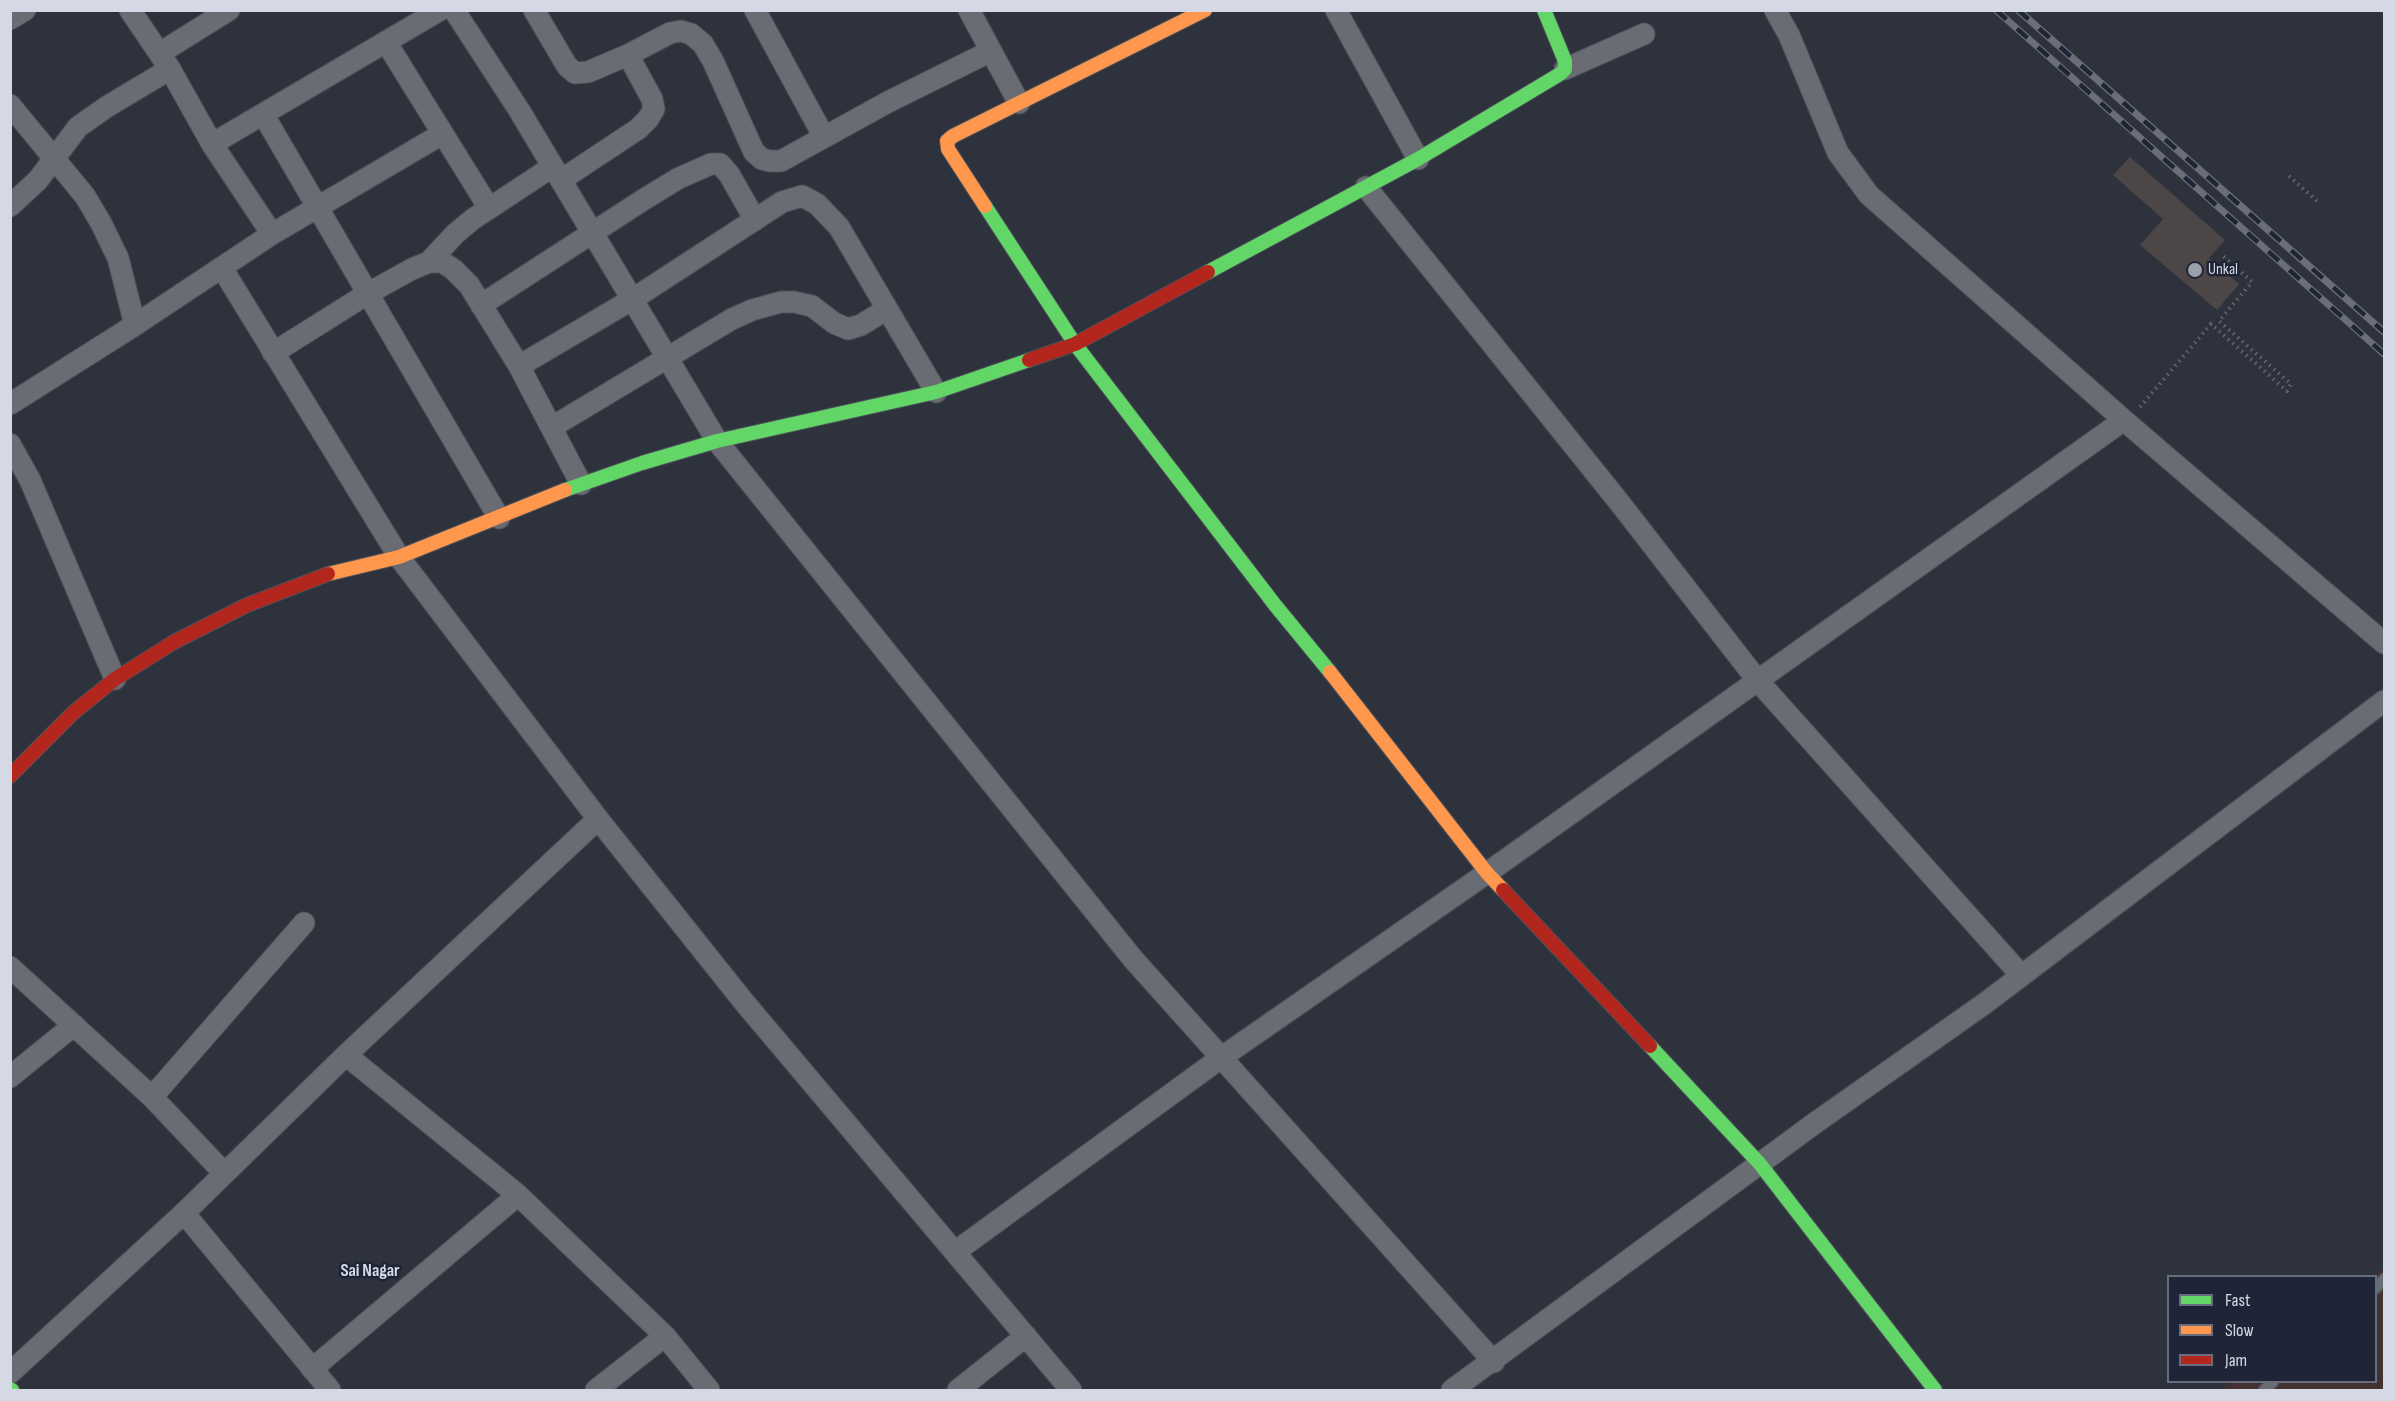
<!DOCTYPE html>
<html>
<head>
<meta charset="utf-8">
<style>
	body { margin:0 }
	#map { position:relative; width:2395px; height:1401px; overflow:hidden; background:#2e323c; font-family:"Sofia Sans Condensed",sans-serif }
	canvas { display:block }
	.frame { position:absolute; inset:0; border:12px solid #d4d9e5; pointer-events:none }
	.legend { position:absolute; left:2167px; top:1275px; width:210px; height:108px; box-sizing:border-box; background:#1f2537; border:2px solid #676d7d; margin:0; padding:8px 10px; list-style:none; font-size:18px; color:#d4d9e5 }
	.legend li { display:flex; align-items:center; gap:12px; height:30px }
	.legend b { width:30px; border:2px solid #676d7d }
</style>
</head>
<body>
<div id="map">
<canvas width="2395" height="1401"></canvas>
<div class="frame"></div>
<ul class="legend">
<li><b style="height:8px;background:#63d668"></b>Fast</li>
<li><b style="height:8px;background:#ff974d"></b>Slow</li>
<li><b style="height:8px;background:#b3261e"></b>Jam</li>
</ul>
</div>
<script>
const ctx = document.querySelector('canvas').getContext('2d');
ctx.lineJoin = 'round';
function fill(path, color) { ctx.fillStyle = color; ctx.fill(path, 'evenodd'); }
const toPath = rows => new Path2D(rows.map(r => 'M' + r).join(''));
function stroke(path, color, width, dash) { ctx.strokeStyle = color; ctx.lineWidth = width; ctx.lineCap = dash ? 'butt' : 'round'; ctx.setLineDash(dash || []); ctx.stroke(path); }
function label(font, color, halo, rows, align = 'center') {
  ctx.font = font + ' "Sofia Sans Condensed",sans-serif'; ctx.lineWidth = 5; ctx.setLineDash([]); ctx.textBaseline = 'middle'; ctx.strokeStyle = halo; ctx.fillStyle = color; for (const [text, x, y, turn = 0] of rows) {
    ctx.save(); ctx.translate(x, y); ctx.rotate((+turn || 0) * Math.PI / 180); ctx.textAlign = isNaN(turn) ? turn : align; if (halo) ctx.strokeText(text, 0, 0); ctx.fillText(text, 0, 0); ctx.restore();
  }
}
fill(toPath([
	[2384,1268,2384,1390,2220,1390,2232,1382,2376,1382,2376,1276,2373,1276]
]), '#433132');
fill(toPath([
	[2130,157,2225,240,2209,258,2239,284,2217,310,2140,245,2163,219,2113,175]
]), '#4d4646');
const lane = toPath([
	[2376,1288,2384,1279],
	[2264,1390,2273,1382]
]);
const street = toPath([
	[130,10,170,69,212,144,272,234],
	[454,10,519,110,717,441,1133,959,1494,1362],
	[534,10,567,66,575,73,588,72,628,55,670,33,681,31,691,34,703,44,713,61,754,152,762,159,770,161,781,161,888,102,991,51],
	[755,10,824,137],
	[969,10,1019,103],
	[1336,10,1418,159],
	[1775,10,1789,35,1838,153,1869,195,2126,422,2384,643],
	[10,19,25,10],
	[386,42,489,208],
	[160,53,229,10],
	[1565,69,1644,34],
	[10,105,85,196,101,223,118,258,135,325],
	[263,114,499,518],
	[212,144,440,10],
	[561,180,638,129,648,119,654,109,652,99,628,55],
	[1366,187,1619,502,1758,681,2021,975],
	[10,206,38,180,78,127,108,106,170,69],
	[429,262,455,234,473,219,552,167],
	[222,268,399,557,598,819,744,1002,1071,1390],
	[481,305,643,200,679,178,711,164,720,164,729,174,755,220],
	[273,353,367,294,412,269,429,262,442,262,453,269,469,285,519,366,581,484],
	[519,366,633,299,782,202,802,196,817,204,839,227,936,392],
	[10,404,135,325,272,234,442,134],
	[552,427,732,319,752,310,781,302,794,302,812,306,834,323,848,329,861,325,887,309],
	[10,444,30,480,115,679],
	[10,967,152,1097,224,1173],
	[346,1055,518,1195,665,1336,709,1390],
	[10,1077,74,1025],
	[152,1097,304,923],
	[184,1213,330,1390],
	[955,1252,1222,1057,1487,873,2124,420],
	[312,1369,518,1195],
	[10,1373,184,1213,346,1055,598,819],
	[596,1390,665,1336],
	[958,1390,1026,1336],
	[1452,1390,1815,1123,1984,1004,2384,701]
]);
const fast = toPath([
	[985,206,1075,344,1275,605,1330,672],
	[1208,272,1418,159,1560,74,1565,69,1565,61,1544,10],
	[565,490,642,463,717,441,936,392,1029,360],
	[1650,1046,1760,1164,1935,1390],
	[10,1389,12,1390]
]);
const slow = toPath([
	[985,206,948,149,947,141,953,136,1205,10],
	[328,574,399,557,565,490],
	[1330,672,1487,873,1503,890]
]);
const jam = toPath([
	[1029,360,1075,344,1208,272],
	[10,776,74,712,115,679,174,642,247,605,328,574],
	[1503,890,1650,1046]
]);
stroke(lane, '#4d5059', 13);
stroke(street, '#4d5059', 23);
stroke(fast, '#4d5059', 16);
stroke(slow, '#4d5059', 16);
stroke(jam, '#4d5059', 16);
stroke(toPath([
	[2289,176,2320,204],
	[2140,407,2211,324,2287,391,2291,384,2219,321,2252,282,2221,254]
]), '#64676d', 4, [1.5, 4.5]);
stroke(lane, '#696c73', 10);
stroke(street, '#696c73', 21);
stroke(fast, '#63d668', 14);
stroke(slow, '#ff974d', 14);
stroke(jam, '#b3261e', 14);
const rail = toPath([
	[1996,10,2384,354],
	[2018,10,2384,332]
]);
stroke(rail, '#6a6e76', 7);
stroke(rail, '#1f2537', 4.5, [14]);
for (const [x, y, r, color] of [
	[2195,270,8,"#9a9faa"]
]) { const dot = new Path2D(); dot.arc(x, y, r, 0, 2 * Math.PI); ctx.fillStyle = color; ctx.fill(dot); stroke(dot, '#1f2537', 2); }
label('16px', '#d4d9e5', '#1f2537', [
	["Unkal",2208,270]
], 'left');
label('bold 18px', '#d4d9e5', '#1f2537', [
	["Sai Nagar",370,1271]
]);
</script>
</body>
</html>
